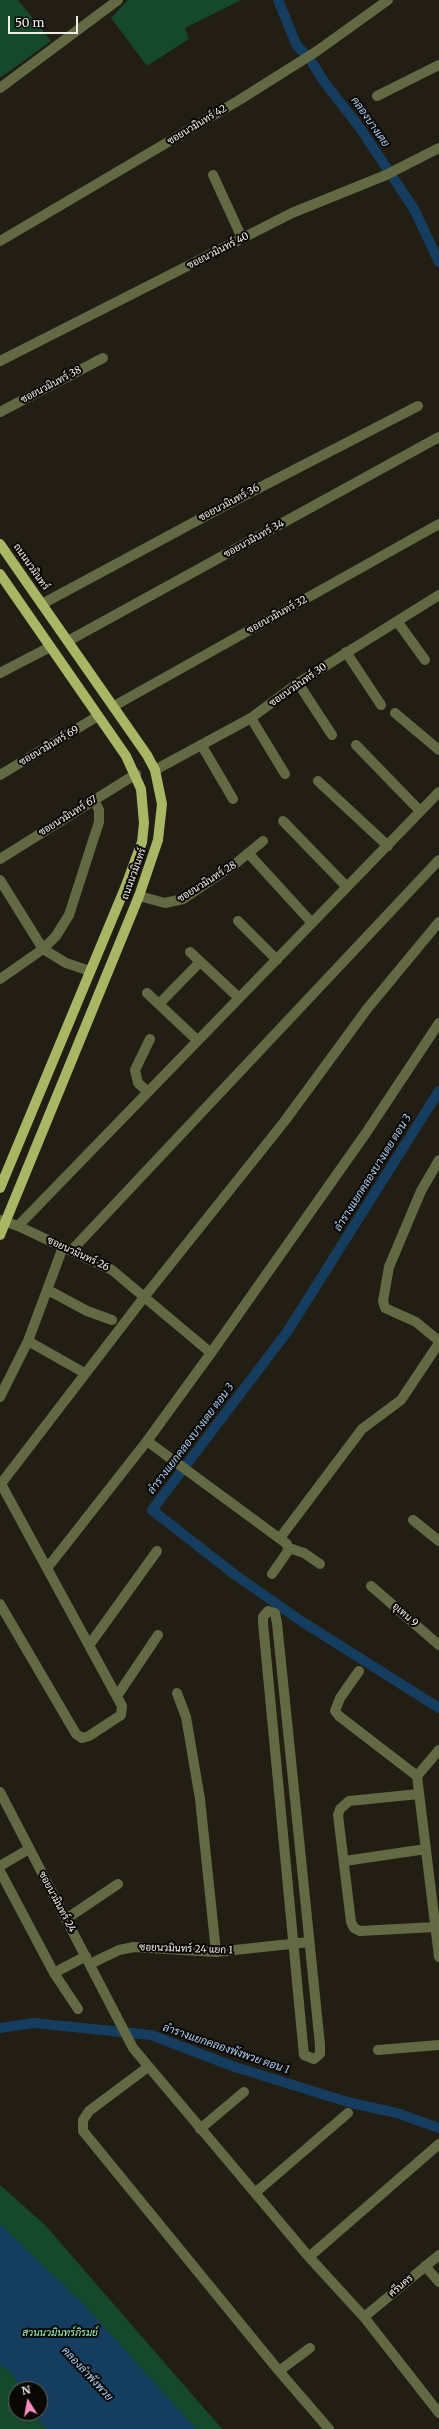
<!DOCTYPE html>
<html>
<head>
<meta charset="utf-8">
<style>
	body { margin:0 }
	#map { position:relative; width:439px; height:2429px; overflow:hidden; background:#221e13; font-family:Merriweather,serif }
	canvas { display:block }
	.north { position:absolute; left:8px; top:2381px; width:40px; height:40px; box-sizing:border-box; background:#0a0805; border:1px solid #66645f; border-radius:50%; rotate:349deg; font-size:11px; font-weight:700; line-height:16px; text-align:center; color:#f0ede5 }
	.north::after { content:''; display:block; margin:auto; width:14px; height:18px; background:#fe8ebb; clip-path:polygon(50% 0,100% 100%,50% 72%,0 100%) }
	.scale { position:absolute; left:8px; top:16px; width:70px; height:18px; box-sizing:border-box; border:2px solid #f0ede5; border-top:0; padding-left:5px; font-size:12px; line-height:14px; white-space:nowrap; color:#f0ede5; -webkit-text-stroke:3px #0a0805; paint-order:stroke }
</style>
</head>
<body>
<div id="map">
<canvas width="439" height="2429"></canvas>
<div class="north">N</div>
<div class="scale">50 m</div>
</div>
<script>
const ctx = document.querySelector('canvas').getContext('2d');
ctx.lineJoin = 'round';
function fill(path, color) { ctx.fillStyle = color; ctx.fill(path, 'evenodd'); }
const toPath = rows => new Path2D(rows.map(r => 'M' + r).join(''));
function stroke(path, color, width, dash) { ctx.strokeStyle = color; ctx.lineWidth = width; ctx.lineCap = dash ? 'butt' : 'round'; ctx.setLineDash(dash || []); ctx.stroke(path); }
function label(font, color, halo, rows, align = 'center') {
  ctx.font = font + ' Merriweather,Sarabun,serif'; ctx.lineWidth = 4; ctx.setLineDash([]); ctx.textBaseline = 'middle'; ctx.strokeStyle = halo; ctx.fillStyle = color; for (const [text, x, y, turn = 0] of rows) {
    ctx.save(); ctx.translate(x, y); ctx.rotate((+turn || 0) * Math.PI / 180); ctx.textAlign = isNaN(turn) ? turn : align; if (halo) ctx.strokeText(text, 0, 0); ctx.fillText(text, 0, 0); ctx.restore();
  }
}
fill(toPath([
	[0,0,18,0,51,41,0,78],
	[128,0,241,0,185,28,189,39,147,66,111,18],
	[0,2185,45,2225,222,2429,0,2429],
	[16,2389,40,2389,40,2413,16,2413]
]), '#15492c');
fill(toPath([
	[0,2224,87,2308,196,2429,47,2429,31,2413,40,2413,40,2389,23,2389,10,2372,0,2364]
]), '#143d60');
stroke(toPath([
	[278,0,297,46,309,58,325,83,360,128,414,209,439,262],
	[439,1091,287,1332,152,1510,234,1574,301,1621,439,1708],
	[0,2028,34,2023,151,2035,235,2067,351,2103,397,2113,439,2128]
]), '#143d60', 10);
stroke(toPath([
	[0,88,118,0],
	[377,96,439,65],
	[213,175,242,238],
	[0,241,241,99,317,51,388,0],
	[0,361,292,213,386,175,439,148],
	[0,412,103,358],
	[42,604,226,505,418,406],
	[397,621,425,660],
	[68,641,439,437],
	[346,652,381,705],
	[0,673,50,647],
	[298,683,332,735],
	[114,706,439,524],
	[395,713,439,750],
	[251,718,285,774],
	[356,745,420,811],
	[202,746,233,799],
	[155,770,251,718,298,683,439,595],
	[0,775,98,716],
	[318,781,388,846],
	[283,821,346,886],
	[249,854,312,923],
	[0,859,136,774],
	[0,880,43,949,66,963,90,971],
	[139,896,165,903,183,899,235,864,263,841],
	[238,921,277,960],
	[190,952,239,998],
	[0,979,43,949,56,936,69,915,99,822,99,810,94,800],
	[147,993,197,1040],
	[159,1004,200,962],
	[147,1091,138,1083,135,1070,150,1039],
	[439,1160,421,1191,389,1267,383,1301,385,1308,416,1322,439,1341],
	[0,1220,18,1226,112,1270,211,1353],
	[18,1226,439,792],
	[72,1250,439,860],
	[48,1290,87,1311,112,1320],
	[28,1341,81,1371],
	[0,1397,28,1341,63,1247],
	[147,1441,287,1544,288,1551,272,1574],
	[0,1485,145,1296,284,1122,367,1009,439,922],
	[413,1520,439,1541],
	[280,1538,362,1429,401,1400,439,1343],
	[289,1548,304,1553,320,1564],
	[48,1567,147,1441,211,1353,366,1133,439,1023],
	[371,1586,439,1645],
	[0,1604,76,1734,82,1738,89,1736,121,1715,122,1706,1,1484],
	[268,1611,275,1613,277,1623,320,2045,320,2054,314,2059,304,2055,303,2045,263,1623,263,1617,268,1611],
	[90,1644,157,1551],
	[359,1671,340,1698,335,1711,339,1716,417,1776,439,1957],
	[177,1693,186,1717,200,1799,216,1952],
	[117,1696,158,1635],
	[417,1776,439,1750],
	[0,1792,133,2048,309,2257,364,2317,439,2413],
	[419,1794,349,1801,340,1809,338,1815,351,1922,354,1928,360,1931,435,1927],
	[345,1861,426,1849],
	[0,1866,29,1849],
	[0,1871,54,1973,78,2009],
	[66,1919,118,1884],
	[90,1964,119,1950,134,1947,216,1952,309,1942],
	[54,1973,86,1956],
	[378,2050,439,2045],
	[148,2067,89,2111,83,2120,83,2131,279,2371,329,2429],
	[200,2129,244,2092],
	[255,2193,348,2113],
	[309,2257,439,2144],
	[425,2266,439,2282],
	[364,2317,439,2255],
	[279,2371,310,2348]
]), '#636a43', 10);
stroke(toPath([
	[0,544,147,755,155,770,162,804,158,840,139,896,0,1235],
	[0,574,126,756,141,789,144,823,142,842,125,888,0,1188]
]), '#a9b664', 10);
label('10px', '#f0ede5', '#0a0805', [
	["ซอยนวมินทร์ 42",197,125,-31],
	["ซอยนวมินทร์ 40",218,251,-27],
	["ซอยนวมินทร์ 38",51,385,-28],
	["ซอยนวมินทร์ 36",229,503,-28],
	["ซอยนวมินทร์ 34",254,539,-29],
	["ถนนนวมินทร์",31,567,55],
	["ซอยนวมินทร์ 32",277,615,-29],
	["ซอยนวมินทร์ 30",298,685,-35],
	["ซอยนวมินทร์ 69",49,746,-31],
	["ซอยนวมินทร์ 67",68,816,-32],
	["ถนนนวมินทร์",134,874,-70],
	["ซอยนวมินทร์ 28",207,882,-32],
	["ซอยนวมินทร์ 26",78,1254,25],
	["อุเทน 9",405,1615,41],
	["ซอยนวมินทร์ 24",57,1902,62],
	["ซอยนวมินทร์ 24 แยก 1",186,1949,2],
	["ศรีนคร",401,2286,-40]
]);
label('italic 10px', '#99fabd', '#0a0805', [
	["สวนนวมินทร์ภิรมย์",60,2333]
]);
label('italic 11px', '#aacef2', '#0a0805', [
	["คลองบางเตย",370,122,55],
	["ลำรางแยกคลองบางเตย ตอน 3",373,1173,-58],
	["ลำรางแยกคลองบางเตย ตอน 3",191,1439,-53],
	["ลำรางแยกคลองพังพวย ตอน 1",226,2049,19],
	["คลองลำพังพวย",87,2374,47]
]);
</script>
</body>
</html>
